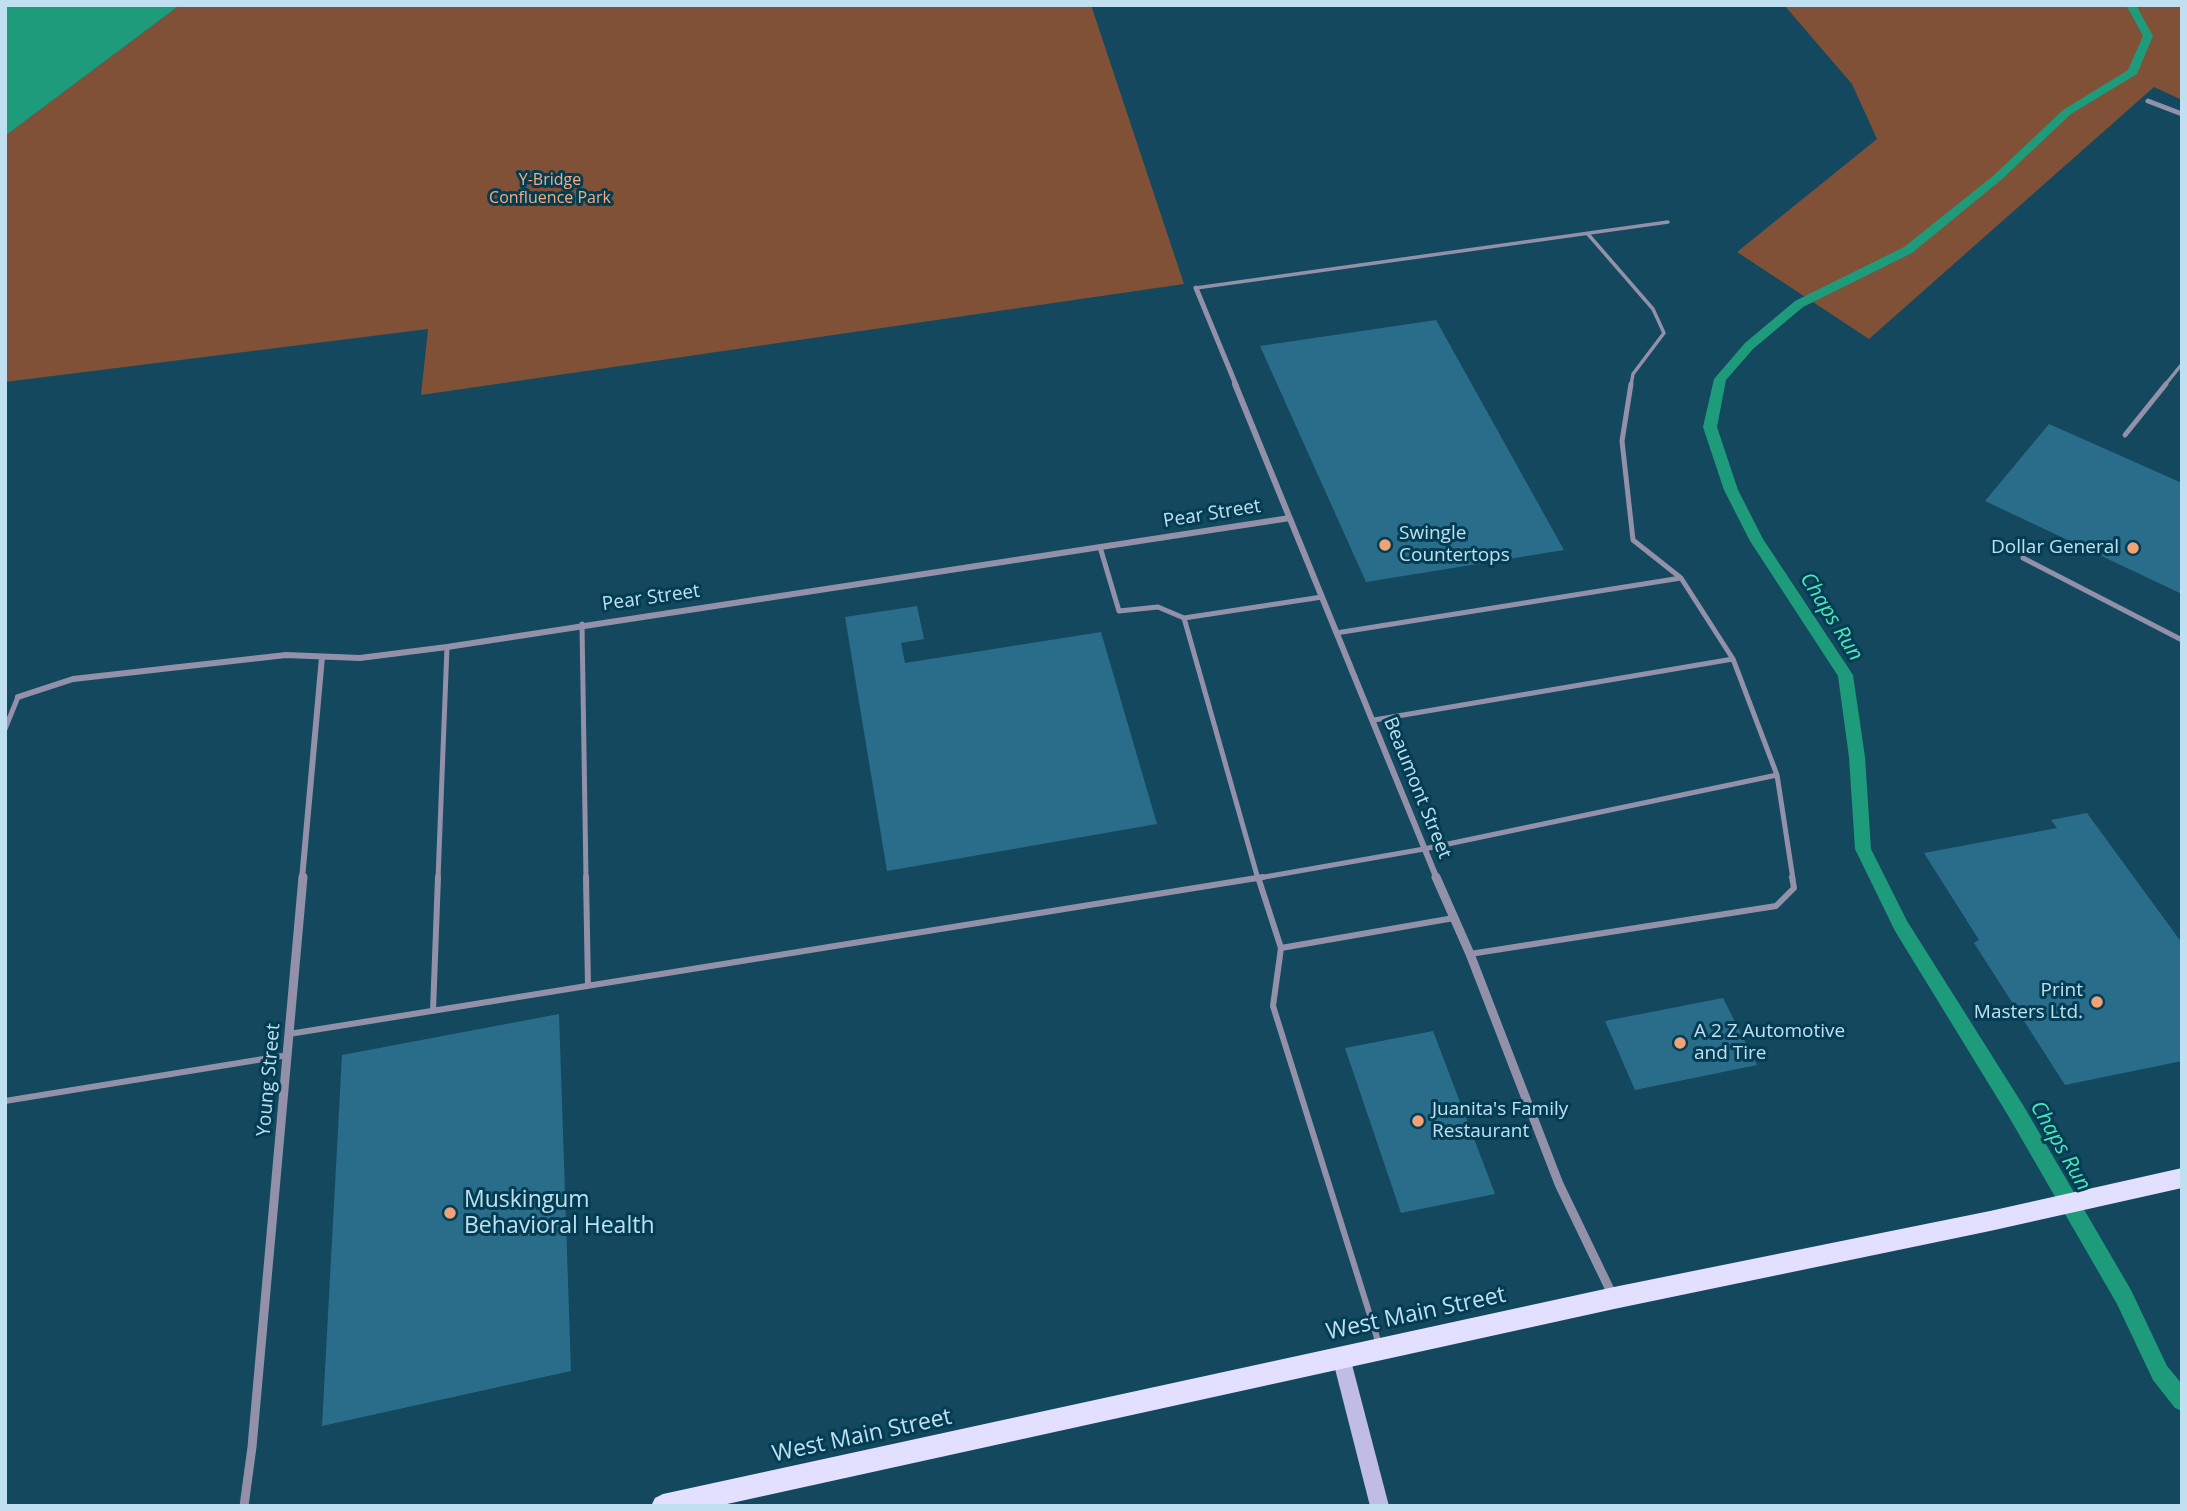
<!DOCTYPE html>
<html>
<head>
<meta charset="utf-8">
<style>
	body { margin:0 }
	#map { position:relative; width:2187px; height:1511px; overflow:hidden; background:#13485e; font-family:"Open Sans",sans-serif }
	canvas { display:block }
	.frame { position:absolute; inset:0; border:7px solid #c0e0f1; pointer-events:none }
</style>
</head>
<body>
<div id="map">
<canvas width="2187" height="1511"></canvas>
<div class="frame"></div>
</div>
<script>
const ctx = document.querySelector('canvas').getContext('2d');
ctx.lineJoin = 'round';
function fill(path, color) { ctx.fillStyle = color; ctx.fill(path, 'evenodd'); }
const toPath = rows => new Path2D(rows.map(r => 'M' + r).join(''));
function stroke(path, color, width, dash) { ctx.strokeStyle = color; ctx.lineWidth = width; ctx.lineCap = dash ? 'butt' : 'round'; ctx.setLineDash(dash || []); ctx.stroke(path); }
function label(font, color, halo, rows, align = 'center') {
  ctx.font = font + ' "Open Sans",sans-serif'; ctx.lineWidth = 6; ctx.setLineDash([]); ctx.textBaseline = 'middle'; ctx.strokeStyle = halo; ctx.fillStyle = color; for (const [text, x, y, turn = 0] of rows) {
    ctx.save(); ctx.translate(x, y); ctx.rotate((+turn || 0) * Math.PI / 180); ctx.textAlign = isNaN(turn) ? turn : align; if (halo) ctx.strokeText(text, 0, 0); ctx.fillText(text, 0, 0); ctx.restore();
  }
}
fill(toPath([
	[180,5,1091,5,1184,284,421,395,428,329,5,382,5,136],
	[1784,5,2182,5,2182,100,2154,87,1869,339,1737,252,1877,139,1852,84]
]), '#805136');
fill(toPath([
	[5,5,180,5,5,136]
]), '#1d9b7b');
fill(toPath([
	[2126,5,2136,5,2153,36,2137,74,2071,114,2001,180,1912,253,1803,307,1753,349,1726,380,1717,427,1738,490,1763,539,1853,675,1865,757,1871,849,1907,921,2023,1105,2131,1290,2167,1366,2182,1384,2182,1411,2175,1408,2153,1380,2117,1304,2009,1117,1895,931,1855,849,1849,757,1838,676,1750,541,1724,490,1703,427,1714,379,1745,343,1795,301,1904,247,1993,176,2063,110,2128,70,2143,36,2126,5]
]), '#1d9b7b');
fill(toPath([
	[1436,320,1564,550,1366,582,1260,346],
	[2049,424,2182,483,2182,594,1985,501],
	[917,606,924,639,901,643,905,663,1101,632,1157,824,887,871,845,617],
	[2087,813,2182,943,2182,1061,2065,1085,1974,943,1979,940,1924,853,2057,828,2051,820],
	[1723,998,1757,1065,1635,1090,1605,1021],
	[559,1014,571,1371,322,1426,342,1055],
	[1433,1031,1495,1194,1401,1213,1345,1048]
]), '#296d8b');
stroke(toPath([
	[1587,233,1653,309,1664,333,1633,374,1631,385],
	[1196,288,1668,222],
	[2165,385,2182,364]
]), '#9390a9', 3.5);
stroke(toPath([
	[1631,384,1622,441,1633,540,1681,578,1733,659,1777,775,1793,879],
	[2125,435,2166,384],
	[1100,547,1119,611,1158,607,1184,618,1258,879],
	[2023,558,2182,640],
	[1184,618,1322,597],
	[582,624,586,879],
	[1336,633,1681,578],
	[1374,720,1733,659],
	[5,729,18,697],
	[438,879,447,647],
	[1253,879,1424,849,1777,775]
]), '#9390a9', 5);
stroke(toPath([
	[586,877,588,986],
	[1258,877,1281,948],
	[1470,954,1776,906,1794,888,1792,877],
	[433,1011,438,877],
	[289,1034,1263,877],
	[5,1101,288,1055],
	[1379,1344,1273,1006,1281,948,1454,918]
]), '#9390a9', 6);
stroke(toPath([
	[2148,101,2182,114],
	[1196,288,1236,385]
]), '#9390a9', 5);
stroke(toPath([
	[1235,384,1437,879],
	[18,697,73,679,286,655,360,658,447,647,1290,518],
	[302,879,322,657]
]), '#9390a9', 6);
stroke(toPath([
	[1436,877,1470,954,1559,1184,1612,1294],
	[244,1506,252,1447,303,877]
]), '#9390a9', 9);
fill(toPath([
	[1341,1348,1347,1351,1350,1357,1389,1506,1370,1506,1332,1357,1335,1351,1341,1348]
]), '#c0bce4');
fill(toPath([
	[2182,1168,2182,1188,1990,1231,1614,1309,718,1506,651,1506,655,1498,663,1494,1614,1287,1990,1211,2182,1168]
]), '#e3e0ff');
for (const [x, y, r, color] of [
	[1385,545,7,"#efa377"],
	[2133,548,7,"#efa377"],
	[2097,1002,7,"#efa377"],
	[1680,1043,7,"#efa377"],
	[1418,1121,7,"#efa377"],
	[450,1213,7,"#efa377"]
]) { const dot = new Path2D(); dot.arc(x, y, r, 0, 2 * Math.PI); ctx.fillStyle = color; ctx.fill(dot); stroke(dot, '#033d53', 2.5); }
label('16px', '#fdab7b', '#033d53', [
	["Y-Bridge",550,180],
	["Confluence Park",550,198]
]);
label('19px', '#c0e0f1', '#033d53', [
	["Pear Street",1212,514,-9],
	["Pear Street",651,598,-8],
	["Beaumont Street",1417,788,68],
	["Young Street",269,1080,-85]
]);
label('19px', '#c0e0f1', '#033d53', [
	["Swingle",1399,534],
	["Countertops",1399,556],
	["Dollar General",2119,548,"right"],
	["Print",2083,991,"right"],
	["Masters Ltd.",2083,1013,"right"],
	["A 2 Z Automotive",1694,1032],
	["and Tire",1694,1054],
	["Juanita's Family",1432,1110],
	["Restaurant",1432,1132]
], 'left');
label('italic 21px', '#4be8bc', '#033d53', [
	["Chaps Run",1831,617,58],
	["Chaps Run",2060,1146,60]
]);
label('23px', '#c0e0f1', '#033d53', [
	["Muskingum",464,1200],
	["Behavioral Health",464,1226]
], 'left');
label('23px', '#c0e0f1', '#033d53', [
	["West Main Street",1416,1314,-12],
	["West Main Street",862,1436,-12]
]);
</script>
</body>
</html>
